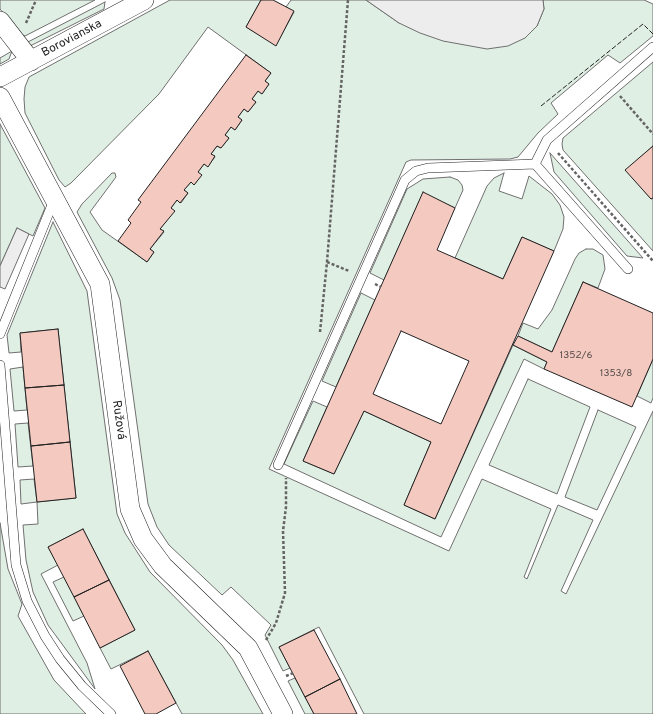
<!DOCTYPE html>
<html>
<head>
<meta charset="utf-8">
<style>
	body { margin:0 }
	canvas { display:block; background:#fff }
</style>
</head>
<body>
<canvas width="653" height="714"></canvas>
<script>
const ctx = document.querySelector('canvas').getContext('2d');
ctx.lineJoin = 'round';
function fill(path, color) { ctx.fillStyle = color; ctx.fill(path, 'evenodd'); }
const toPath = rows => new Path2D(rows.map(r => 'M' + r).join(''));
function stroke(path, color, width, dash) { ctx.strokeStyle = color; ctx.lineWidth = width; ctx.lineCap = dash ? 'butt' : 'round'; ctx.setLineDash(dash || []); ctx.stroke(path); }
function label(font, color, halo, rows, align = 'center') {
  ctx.font = font + ' Overpass,sans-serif'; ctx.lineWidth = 3; ctx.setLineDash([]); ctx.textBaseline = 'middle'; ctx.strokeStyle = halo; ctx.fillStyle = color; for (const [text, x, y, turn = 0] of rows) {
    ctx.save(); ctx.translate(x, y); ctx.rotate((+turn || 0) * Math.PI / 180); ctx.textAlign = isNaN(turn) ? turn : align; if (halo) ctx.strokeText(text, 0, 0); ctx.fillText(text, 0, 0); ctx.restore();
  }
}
const green = toPath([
	[0,0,95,0,25,36,21,34,0,9,0,0],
	[170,0,261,0,246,27,276,45,294,12,286,7,291,0,366,0,399,23,525,38,537,26,544,9,543,0,644,0,653,4,653,36,620,63,608,55,551,103,558,114,538,133,518,157,510,159,411,160,406,162,269,469,449,551,482,479,551,509,524,577,527,579,558,505,593,520,561,591,566,594,653,411,653,714,364,714,319,627,279,647,290,668,283,671,265,635,271,625,231,587,222,595,169,545,157,527,148,504,120,300,112,278,77,212,82,204,112,173,115,173,116,177,90,212,102,230,147,262,154,252,150,249,164,232,160,229,174,211,171,208,177,200,181,203,188,193,184,190,191,182,194,185,201,175,198,172,204,164,208,166,215,157,211,154,217,146,221,148,229,138,225,135,231,127,235,130,242,120,238,117,244,109,248,112,256,102,252,99,258,91,262,94,269,84,265,81,271,73,208,27,159,94,71,183,65,187,59,180,25,113,24,99,25,87,29,77,170,0],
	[105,2,104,9,30,46,26,43,105,2],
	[12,51,9,59,0,64,0,58,12,51],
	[653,62,653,146,626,170,651,199,653,198,653,251,563,150,562,144,563,138,653,62],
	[0,124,45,208,33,236,17,228,0,266,0,124],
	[550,153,643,258,627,256,554,172,550,153],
	[504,173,499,191,522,199,529,176,552,194,560,205,564,217,563,229,554,251,522,237,503,279,455,258,487,186,494,178,504,173],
	[450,177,458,180,462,185,463,190,455,208,423,193,384,280,370,273,407,189,423,179,450,177],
	[53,222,87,291,117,514,125,533,150,572,222,645,233,660,263,714,182,714,148,651,111,669,100,648,135,630,83,529,48,547,58,565,41,574,87,663,95,689,48,625,33,592,26,560,23,525,38,524,37,502,21,504,20,480,34,479,37,502,76,498,58,329,20,333,21,352,9,353,7,335,53,222],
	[586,249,593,249,603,255,605,269,598,288,583,282,552,352,518,336,523,323,538,329,552,310,575,259,579,253,586,249],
	[361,293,375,300,336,387,322,381,361,293],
	[513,345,547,362,544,369,524,359,441,537,284,464,313,401,327,407,303,461,334,474,364,411,431,442,404,505,435,519,513,345],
	[653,359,653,398,651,403,637,396,653,359],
	[23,367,27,410,14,411,10,369,23,367],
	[528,379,590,407,557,494,489,465,528,379],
	[598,410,636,427,597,510,565,497,598,410],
	[28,423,33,466,18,467,15,424,28,423],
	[0,523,8,569,22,604,18,616,54,680,86,714,0,714,0,523],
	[64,577,84,616,73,621,53,582,64,577],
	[295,678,314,714,305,714,288,681,295,678]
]);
fill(green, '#e0efe3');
stroke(green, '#6f6f6f', 1);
const parking = toPath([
	[366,0,543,0,544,9,537,26,525,38,508,46,487,49,443,41,420,33,399,23,366,0],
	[17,228,29,234,5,289,0,287,0,266,17,228]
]);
fill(parking, '#ededed');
stroke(parking, '#6f6f6f', 1);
const building = toPath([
	[261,0,273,0,294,11,276,46,246,27,261,0],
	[246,55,271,73,265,81,269,84,262,94,258,91,252,99,256,102,248,112,244,109,238,117,242,120,235,130,231,127,225,135,229,138,221,148,217,146,211,154,215,156,208,167,204,164,198,172,202,175,194,185,191,182,184,190,188,193,180,203,177,200,171,208,175,211,160,229,164,231,150,249,154,252,147,262,118,241,131,223,128,220,141,202,138,200,246,55],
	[653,146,653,198,651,199,625,170,653,146],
	[423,192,455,208,437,250,503,279,522,237,554,251,435,519,404,505,431,442,364,411,334,474,303,461,423,192],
	[401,331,469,361,441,424,373,394,401,331],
	[583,282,653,313,653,359,632,407,544,369,547,362,513,345,518,336,552,352,583,282],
	[58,329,64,385,25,388,20,333,58,329],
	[64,385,70,442,31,446,25,388,64,385],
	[70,442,76,498,37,502,31,446,70,442],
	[83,529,109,580,74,597,48,547,83,529],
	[109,580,135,630,100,648,74,597,109,580],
	[314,630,340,679,305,697,279,647,314,630],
	[148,651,176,703,156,714,145,714,120,666,148,651],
	[340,679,357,714,314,714,305,697,340,679]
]);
fill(building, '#f3c9c0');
stroke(building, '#222', 1);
const service = toPath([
	[535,164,547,140,653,47],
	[0,334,54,200],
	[0,365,16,565,27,601,45,636,60,659,82,686,111,714],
	[278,465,405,180,416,171,428,168,535,164,628,269]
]);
const minor = toPath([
	[0,21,31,61],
	[0,77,144,0],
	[0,97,100,284,130,509,143,539,163,566,248,648,283,714]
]);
stroke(service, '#222', 10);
stroke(minor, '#222', 20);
stroke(toPath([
	[26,23,36,0],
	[620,96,653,134],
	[558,153,653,261],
	[327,262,349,271],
	[375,284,381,287],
	[320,332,327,262,348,0],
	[266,640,276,623,285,593,283,531,286,507,286,478],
	[286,676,293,673]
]), '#646464', 2.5, [3, 2]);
stroke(service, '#fff', 9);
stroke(minor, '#fff', 19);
stroke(toPath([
	[541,106,643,24,653,34]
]), '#222', 1, [5, 2]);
label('10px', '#564c4a', null, [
	["1352/6",576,356],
	["1353/8",616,374]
]);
label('12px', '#222', '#fff', [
	["Borovianska",72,39,-28],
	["Ružová",118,420,82]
]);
</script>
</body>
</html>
